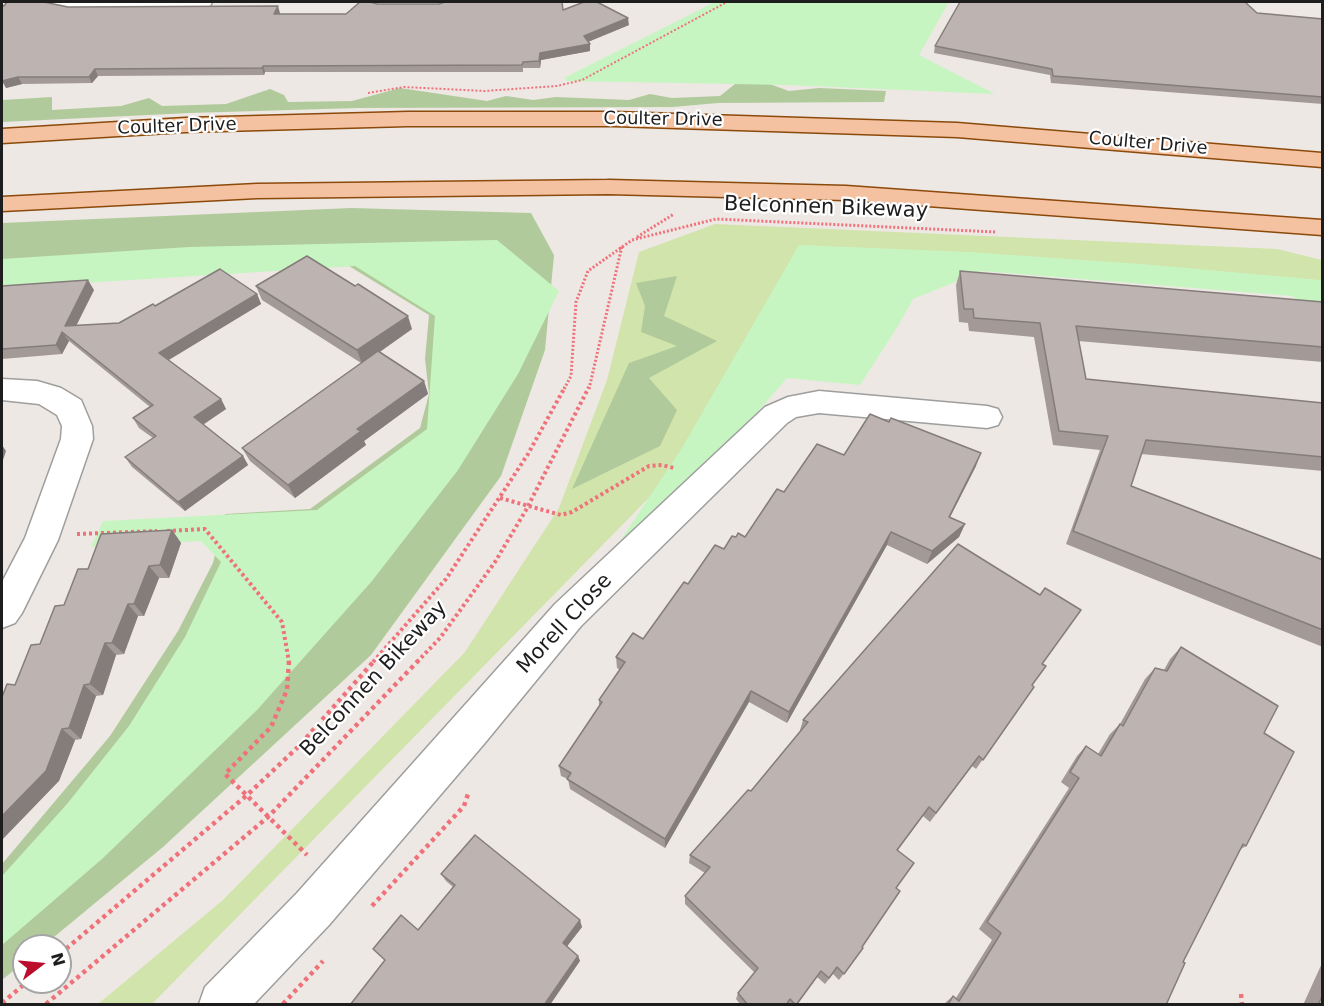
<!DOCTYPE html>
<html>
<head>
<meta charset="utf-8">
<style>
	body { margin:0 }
	#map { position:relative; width:1324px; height:1006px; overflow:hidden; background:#ede8e3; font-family:"DejaVu Sans",sans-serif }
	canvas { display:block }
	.frame { position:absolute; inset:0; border:3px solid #1d1d1d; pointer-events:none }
	.north { position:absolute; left:12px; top:934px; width:60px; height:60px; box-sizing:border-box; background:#fff; border:2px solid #a5a5a5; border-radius:50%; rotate:74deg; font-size:16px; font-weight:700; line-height:24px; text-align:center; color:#1d1d1d }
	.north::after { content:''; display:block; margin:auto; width:21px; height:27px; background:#bb0e2c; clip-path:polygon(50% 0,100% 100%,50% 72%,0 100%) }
</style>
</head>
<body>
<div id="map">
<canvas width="1324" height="1006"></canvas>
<div class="frame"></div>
<div class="north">N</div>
</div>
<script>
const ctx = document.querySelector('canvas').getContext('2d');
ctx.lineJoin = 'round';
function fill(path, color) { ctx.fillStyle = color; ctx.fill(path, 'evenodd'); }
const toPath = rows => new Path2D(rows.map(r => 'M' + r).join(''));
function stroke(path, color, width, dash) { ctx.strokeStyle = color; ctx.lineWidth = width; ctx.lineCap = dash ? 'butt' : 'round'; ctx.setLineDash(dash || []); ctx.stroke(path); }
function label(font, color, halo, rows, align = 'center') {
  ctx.font = font + ' "DejaVu Sans",sans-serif'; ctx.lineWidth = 4.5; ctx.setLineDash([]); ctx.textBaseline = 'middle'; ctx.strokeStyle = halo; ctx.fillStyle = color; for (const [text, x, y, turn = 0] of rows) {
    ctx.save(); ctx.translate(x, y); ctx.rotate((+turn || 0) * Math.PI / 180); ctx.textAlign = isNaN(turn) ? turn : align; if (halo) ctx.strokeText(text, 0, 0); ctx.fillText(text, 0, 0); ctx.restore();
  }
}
fill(toPath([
	[715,224,1277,249,1322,260,1322,288,960,261,792,352,152,1004,98,1004,223,900,465,652,559,508,607,380,639,252]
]), '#d1e4ac');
fill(toPath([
	[740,80,764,82,789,91,819,88,886,91,884,102,718,103,673,107,357,108,190,113,2,122,2,100,52,97,52,110,121,106,149,98,162,106,226,104,270,89,284,95,288,102,352,101,400,88,487,101,506,96,533,100,556,97,629,100,650,94,672,98,720,96],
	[351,208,531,213,554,255,545,350,501,476,371,655,163,847,43,946,24,946,24,962,2,980,2,864,110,736,178,631,213,563,225,514,310,509,420,428,429,394,425,359,429,315,349,266,2,287,2,223],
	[677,276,664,316,717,341,649,378,677,410,660,446,572,489,629,363,677,346,641,332,645,306,636,283]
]), '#b1ca9b');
fill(toPath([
	[715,2,949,2,919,55,995,94,787,85,567,81,564,78],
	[497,240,559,291,518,374,458,470,372,581,257,710,102,859,2,945,2,876,67,804,129,726,185,637,221,562,201,541,91,547,103,521,317,510,427,429,435,316,355,266,2,288,2,259,189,247],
	[799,245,968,252,1141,264,1320,280,1322,281,1322,315,1292,296,982,271,913,299,898,326,860,385,787,378,747,424,614,550,682,448]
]), '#c7f5c2');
const minor = toPath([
	[46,2,212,2,210,6,203,8,104,12,71,11,48,6,46,2],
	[370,2,449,2,447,6,440,8,379,8,372,6,370,2],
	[2,379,37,381,61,388,81,400,92,426,93,439,58,540,22,613,15,623,2,628,2,582,25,538,61,439,62,426,57,415,39,404,2,400,2,379],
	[819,391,987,406,998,409,1002,417,998,425,987,428,819,413,796,417,787,423,581,626,484,744,329,925,254,1004,199,1004,205,987,297,893,555,604,765,407,788,397,819,391]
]);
const major = toPath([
	[408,112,614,112,957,123,1322,153,1322,167,957,137,614,126,408,126,185,132,2,143,2,129,185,118,408,112],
	[608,180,846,186,1322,220,1322,235,846,200,608,194,257,198,2,211,2,197,257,184,608,180]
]);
stroke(minor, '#9e9e9e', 3);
stroke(major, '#8b4a0b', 3);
stroke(toPath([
	[368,93,404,87,484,91,557,86,582,80,727,2]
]), '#ef727b', 2, [2, 2]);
stroke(toPath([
	[637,237,674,214],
	[564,389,571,376,576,302,588,271,632,240,716,219,996,232],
	[589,389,622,246]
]), '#ef727b', 3, [2, 2]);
stroke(toPath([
	[500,498,561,515,572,512,649,466,662,465,674,468],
	[167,531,205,529,282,622,289,662],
	[77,534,157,531],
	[373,662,446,579,528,454,565,387],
	[417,662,440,638,495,562,526,510,589,387]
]), '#ef727b', 4, [3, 3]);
stroke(toPath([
	[289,661,287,690,271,727,225,774,307,855],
	[372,906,464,806,469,791],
	[60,954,246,796,298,747,374,661],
	[1241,994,1242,1004],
	[2,1003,27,982],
	[46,1004,268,817,418,661],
	[283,1004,323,961]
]), '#ef727b', 4.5, [4, 4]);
fill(minor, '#fff');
fill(major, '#f5c2a1');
fill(toPath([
	[377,4,563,10,629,25,588,42,590,44,590,51,541,60,540,68,523,68,523,72,265,72,264,75,98,76,92,83,22,84,6,88,4,6,280,13,280,14,346,14],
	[1257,13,1323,19,1323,104,1051,83,1050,75,934,53,935,46],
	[960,271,1323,302,1323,362,1078,341,1086,379,1323,403,1323,471,1141,454,1131,486,1323,560,1323,647,1066,544,1100,450,1053,445,1034,337,969,331,968,323,959,322,956,285],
	[2,286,94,290,76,326,119,323,155,306,257,294,261,304,169,360,221,399,226,409,203,425,243,456,248,465,185,511,132,467,125,457,153,438,139,428,133,418,150,407,69,341,62,354,2,359],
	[256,286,412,329,380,352,424,381,428,394,364,441,366,445,295,498,250,461,242,448,361,363,262,300],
	[889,422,976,466,950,517,965,524,959,537,927,564,887,545,787,723,749,702,665,848,570,789,568,779,561,776,559,766,599,706,599,700,620,670,617,668,616,657,643,639,688,584,736,537,745,537,784,492,844,455],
	[172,530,181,543,169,578,159,578,144,616,138,616,124,654,116,655,103,695,96,696,81,739,75,740,59,781,15,685,88,569],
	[1181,647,1264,733,1246,846,1241,849,1183,962,1166,1005,944,1005,946,1002,953,996,956,998,992,940,979,929,1069,788,1061,782,1077,756,1086,746,1098,754,1110,734,1120,724,1145,679,1155,668,1164,670,1170,659],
	[1042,664,1032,685,1034,687,976,769,972,766,930,822,923,816,898,850,896,888,862,947,863,948,839,980,833,974,825,984,817,977,797,1005,741,1005,736,999,738,993,755,973,685,904,685,896,705,873,689,863,690,855,751,791,801,731,800,730,803,720],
	[441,874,582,927,567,946,578,956,580,961,418,930,453,887,446,881],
	[1323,961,1323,1005,1303,1005]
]), '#a39a97');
fill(toPath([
	[278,6,280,13,276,20,274,14],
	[628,18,629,25,585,43,584,36],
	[590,44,590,51,541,60,540,68,539,61,540,53],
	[263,66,265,72,264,75,262,68],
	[95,69,98,76,92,83,89,77],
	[18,77,22,84,6,88,2,81],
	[88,280,94,290,71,336,65,326],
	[257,294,261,304,165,362,159,353],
	[408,316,412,329,362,364,357,350],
	[62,332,69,341,62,354,56,345],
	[424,381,428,394,364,441,366,445,295,498,288,485,357,429],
	[221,399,226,409,199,427,194,417],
	[2,445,6,451,2,463],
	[981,453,976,466,944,529,949,517],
	[243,456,248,465,185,511,178,502],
	[965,524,959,537,927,564,932,551],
	[172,530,181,543,169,578,160,565],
	[891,532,887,545,787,723,789,712],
	[149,566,159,578,144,616,134,604],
	[128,604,138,616,124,654,112,643],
	[105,643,116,655,103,695,90,684],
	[84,685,96,696,81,739,69,728],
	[751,691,749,702,665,848,665,839],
	[62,729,75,740,59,781,2,840,2,816],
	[580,920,582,927,565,949,563,943],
	[578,956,580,961,550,1005,544,1005]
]), '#847d7b');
const building = toPath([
	[7,2,44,2,68,7,278,6,274,14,346,14,360,2,370,2,377,4,439,4,445,2,562,2,563,10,584,2,597,2,628,18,584,36,590,44,540,53,539,61,523,62,522,65,263,66,262,68,95,69,89,77,18,77,2,81,2,5,4,6,7,2],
	[960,2,1245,2,1257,13,1323,19,1323,97,1053,76,1052,69,935,46,960,2],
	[307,256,355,286,358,284,408,316,357,350,256,286,307,256],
	[220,269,257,294,159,353,221,399,194,417,243,456,178,502,125,457,156,436,133,418,153,405,62,332,56,345,2,349,2,286,88,280,65,326,119,323,153,304,155,306,220,269],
	[960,271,1323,302,1323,347,1076,326,1086,379,1323,403,1323,457,1146,440,1131,486,1323,560,1323,630,1073,531,1108,436,1059,431,1040,323,974,318,973,309,964,309,960,271],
	[378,351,424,381,357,429,361,431,288,485,242,448,378,351],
	[870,414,889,422,891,418,981,453,949,517,965,524,932,551,891,532,789,712,751,691,665,839,567,779,571,773,559,766,602,702,599,700,625,662,616,657,633,633,643,639,684,582,688,584,715,545,724,549,732,536,736,537,738,533,745,537,777,489,784,492,817,444,844,455,870,414],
	[172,530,160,565,149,566,134,604,128,604,112,643,105,643,90,684,84,685,69,728,62,729,46,771,2,816,2,697,7,684,15,685,31,645,40,644,55,606,64,605,78,569,88,569,101,534,172,530],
	[958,544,1040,595,1045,588,1081,610,1042,664,1046,666,1032,685,1034,687,983,760,979,756,936,813,929,807,897,850,914,863,896,888,900,891,862,947,863,948,844,974,837,967,829,978,821,971,796,1005,790,999,786,1005,748,1005,738,993,758,968,685,896,710,867,690,855,748,790,751,791,808,722,803,720,958,544],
	[1181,647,1278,706,1264,733,1294,752,1246,846,1243,844,1183,962,1185,963,1166,1005,948,1005,953,996,959,1001,1001,933,987,922,1079,778,1070,772,1086,746,1101,756,1120,724,1123,726,1155,668,1167,671,1181,647],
	[475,835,580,920,563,943,578,956,544,1005,350,1005,385,960,373,949,401,915,418,930,455,885,441,874,475,835],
	[1323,994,1323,1005,1318,1005,1323,994]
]);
fill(building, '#bdb3b0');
stroke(building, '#847d7b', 1.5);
label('18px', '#1d1d1d', '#fff', [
	["Coulter Drive",663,120,1],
	["Coulter Drive",177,127,-2],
	["Coulter Drive",1148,144,5]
]);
label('21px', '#1d1d1d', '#fff', [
	["Belconnen Bikeway",826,208,2],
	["Morell Close",565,624,-47],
	["Belconnen Bikeway",374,679,-47]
]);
</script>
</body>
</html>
